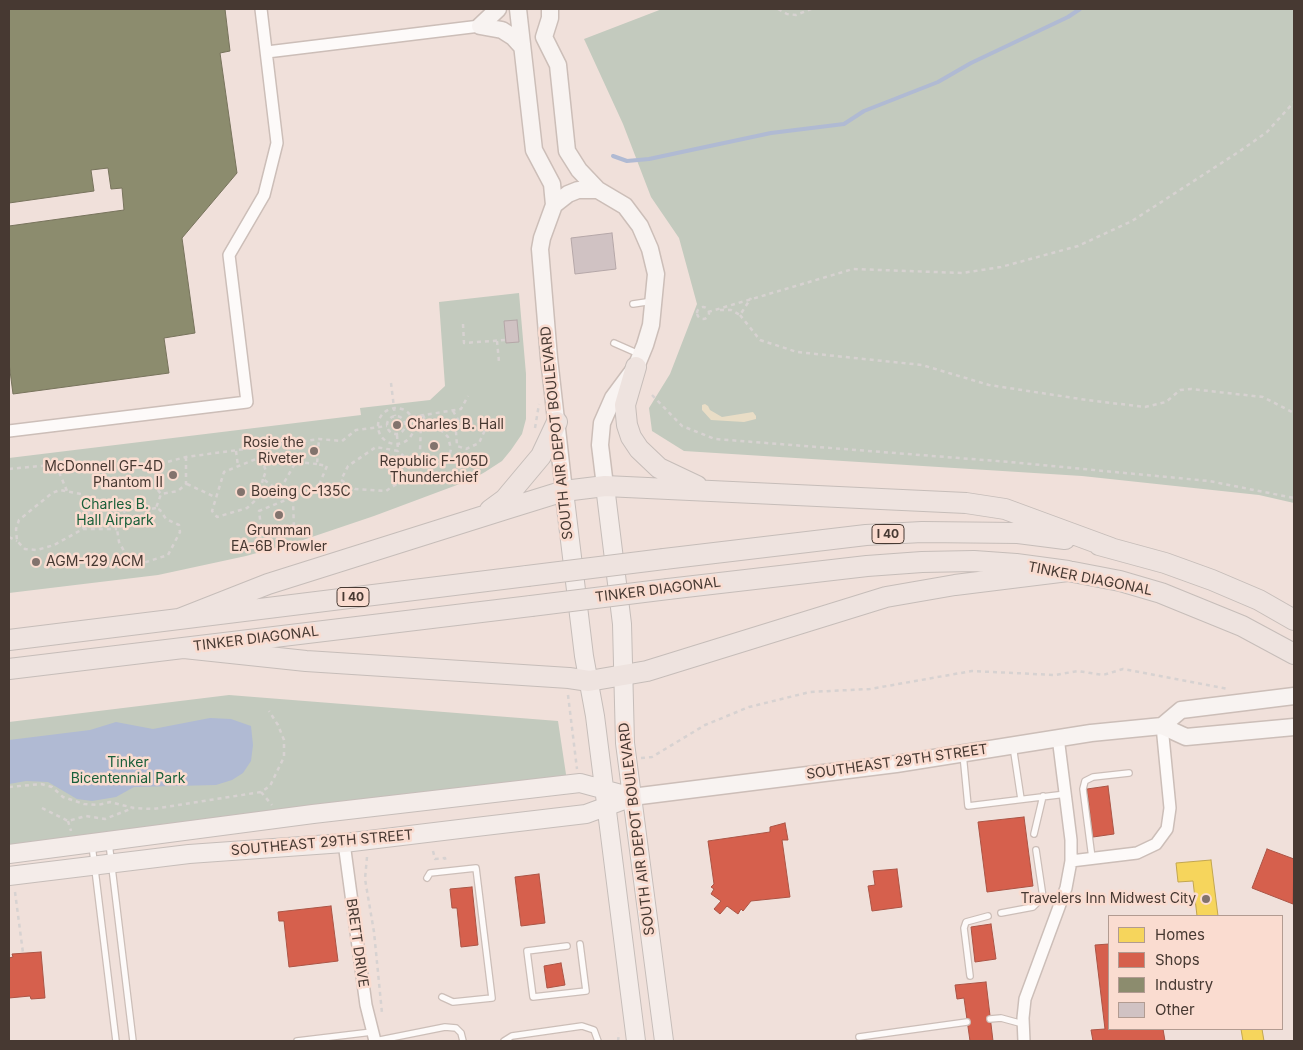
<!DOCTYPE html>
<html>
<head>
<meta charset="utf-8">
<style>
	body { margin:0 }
	#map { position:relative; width:1303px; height:1050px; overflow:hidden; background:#f0e0da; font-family:Inter,sans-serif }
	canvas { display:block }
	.frame { position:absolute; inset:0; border:10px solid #473932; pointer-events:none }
	.legend { position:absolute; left:1108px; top:915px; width:175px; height:115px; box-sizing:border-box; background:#fadcd0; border:1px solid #b29b91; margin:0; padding:6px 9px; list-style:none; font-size:15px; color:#473932 }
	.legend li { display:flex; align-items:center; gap:10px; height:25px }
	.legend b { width:25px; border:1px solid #b29b91 }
</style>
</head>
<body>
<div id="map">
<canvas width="1303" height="1050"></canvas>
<div class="frame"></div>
<ul class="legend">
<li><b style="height:14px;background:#f6d55c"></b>Homes</li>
<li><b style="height:14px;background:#d6604d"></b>Shops</li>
<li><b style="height:14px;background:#8c8c6e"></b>Industry</li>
<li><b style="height:14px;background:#d0c2c3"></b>Other</li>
</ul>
</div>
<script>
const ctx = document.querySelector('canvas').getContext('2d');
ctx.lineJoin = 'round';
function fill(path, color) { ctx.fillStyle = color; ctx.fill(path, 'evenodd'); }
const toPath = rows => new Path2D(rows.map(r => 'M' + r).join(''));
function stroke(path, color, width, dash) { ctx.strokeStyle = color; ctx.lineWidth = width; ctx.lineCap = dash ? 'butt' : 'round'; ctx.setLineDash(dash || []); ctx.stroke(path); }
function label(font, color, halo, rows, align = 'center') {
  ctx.font = font + ' Inter,sans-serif'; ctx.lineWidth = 5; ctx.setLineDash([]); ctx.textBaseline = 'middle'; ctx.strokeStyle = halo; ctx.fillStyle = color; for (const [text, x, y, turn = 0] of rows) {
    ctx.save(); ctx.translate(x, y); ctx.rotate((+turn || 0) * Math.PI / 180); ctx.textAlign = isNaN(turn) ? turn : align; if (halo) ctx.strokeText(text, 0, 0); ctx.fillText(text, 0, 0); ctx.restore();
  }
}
fill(toPath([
	[662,9,1294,9,1294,503,1259,495,1082,476,684,451,652,431,649,408,670,374,697,304,679,238,651,197,623,124,584,39],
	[519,293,526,374,526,419,522,434,511,450,502,461,485,472,473,479,374,516,300,541,246,556,158,575,9,593,9,458,361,415,360,408,430,400,445,386,439,302],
	[229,695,558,721,567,781,9,848,9,722]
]), '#c3cabe');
fill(toPath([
	[705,404,708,406,710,410,722,417,753,412,756,416,756,419,744,422,711,420,702,410,702,405]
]), '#e9ddc6');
fill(toPath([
	[210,718,231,719,251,726,253,745,251,761,243,773,232,780,216,785,134,787,116,797,92,801,77,799,48,782,26,781,9,784,9,740,90,730,116,722,153,729]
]), '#b0bad3');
const homes = toPath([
	[1211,860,1218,916,1197,916,1193,881,1178,882,1176,863,1211,860],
	[1241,1029,1262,1029,1264,1041,1243,1041,1241,1029]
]);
fill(homes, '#f6d55c');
stroke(homes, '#c2a64f', 1);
const shops = toPath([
	[1108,786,1114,834,1093,837,1087,789,1108,786],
	[1024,817,1033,886,987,892,978,822,1024,817],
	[785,823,788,840,782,840,790,897,751,901,743,911,741,909,738,914,727,906,720,914,714,909,721,901,711,894,714,889,711,887,714,884,708,841,770,832,770,827,785,823],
	[1267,849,1294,859,1293,904,1252,888,1267,849],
	[897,869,902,907,872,911,868,886,875,885,873,871,897,869],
	[539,874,545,923,521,926,515,877,539,874],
	[472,887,478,945,461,947,457,908,452,908,450,889,472,887],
	[331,906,338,961,289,967,284,921,279,921,278,912,331,906],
	[991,924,996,959,975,962,971,927,991,924],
	[1109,944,1109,1029,1163,1029,1165,1041,1093,1041,1091,1030,1105,1029,1095,945,1109,944],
	[41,952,45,998,31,999,30,996,9,998,9,958,13,957,12,954,41,952],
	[561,963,565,985,547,988,544,966,561,963],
	[986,982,993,1041,970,1041,964,998,957,999,955,985,986,982]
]);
fill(shops, '#d6604d');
stroke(shops, '#ab5445', 1);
const industry = toPath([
	[9,9,225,9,230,51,220,53,237,173,182,238,195,333,164,338,169,373,13,394,9,363,9,226,124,210,122,188,111,189,108,168,91,170,94,191,9,203,9,9]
]);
fill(industry, '#8c8c6e');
stroke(industry, '#77735c', 1);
stroke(toPath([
	[613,156,627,161,649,159,771,133,844,124,864,111,938,82,971,63,1068,17,1080,9]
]), '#b0bad3', 4);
const building = toPath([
	[612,233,616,269,575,274,571,238,612,233],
	[517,320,519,342,506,343,504,321,517,320],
	[114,478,119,479,121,484,118,488,113,487,110,482,114,478]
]);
fill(building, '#d0c2c3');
stroke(building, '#b5a7a8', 1);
const service = toPath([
	[633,304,653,301],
	[614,343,639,354],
	[1013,746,1021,799],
	[963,754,968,806,1066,794],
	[1034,834,1043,796],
	[109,843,133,1041],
	[92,845,116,1041],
	[1092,858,1083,789,1085,781,1093,777,1129,773],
	[427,878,430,873,476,868,492,998,453,1002,442,997],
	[1001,913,1033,907,1043,897,1036,850],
	[567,946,527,951,533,997,586,991,580,944],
	[970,976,964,928,966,922,988,916],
	[990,1019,1001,1018,1023,1024],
	[859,1037,967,1022],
	[297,1041,372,1032],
	[375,1041,445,1027,456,1028,461,1033,463,1041],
	[504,1041,512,1036,582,1026,594,1030,598,1041]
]);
const minor = toPath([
	[267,52,480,26],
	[9,431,247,402,229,255,264,195,277,143,261,9],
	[344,843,366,1005,375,1041],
	[1071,861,1137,853,1156,844,1167,829,1170,808,1162,726],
	[1024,1041,1023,1018,1025,999,1066,888,1071,861,1071,840,1058,737]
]);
const secondary = toPath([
	[518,9,534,150,552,184,554,205,542,238,540,249,549,358,564,491],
	[550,9,550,18,544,37,558,65,567,151,579,170,598,190,625,206,640,226,650,249,656,274,651,325,645,345,636,367,613,398,602,423,600,445,605,486],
	[480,26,502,30,513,37,522,47],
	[480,26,498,9],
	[554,205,568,194,578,190,598,190],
	[1162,726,1181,710,1294,696],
	[632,797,896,764,1091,733,1162,726,1186,737,1294,727]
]);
const primary = toPath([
	[605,486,622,624,625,743,664,1041],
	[564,491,584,656,595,716,636,1041],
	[9,854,313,814,580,783,632,797],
	[9,876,189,854,344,843,476,827,586,814,632,797]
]);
const motorway = toPath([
	[636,367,625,405,627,425,631,437,639,449,659,468,697,486],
	[490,510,505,499,541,456,557,422],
	[1099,545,1165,563,1212,580,1259,600,1294,620],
	[664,559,866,535,922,532,1018,533,1065,539],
	[668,589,867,566,922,562,974,561,1016,564,1068,571,1120,581,1161,593,1242,626,1294,654],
	[179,619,268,584,506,509,564,491,605,486,966,503,1005,509,1111,548],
	[9,640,527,576],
	[184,648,306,661,569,678,589,681,647,671,886,597,955,585,1068,571],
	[9,669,531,606]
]);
stroke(service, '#ccbeb8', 8);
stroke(minor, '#ccbeb8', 14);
stroke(secondary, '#ccbeb8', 19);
stroke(primary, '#c6bdb9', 20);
stroke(motorway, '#c6bdb9', 22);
stroke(toPath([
	[778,9,787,14,796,15,811,9],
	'697 313a6 6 0 1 1 12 0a6 6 0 1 1-12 0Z',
	[720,310,731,310,740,315,751,298],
	[708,312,853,269,962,273,1001,267,1078,246,1132,221,1240,151,1267,132,1294,102],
	[740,315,760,340,797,352,922,365,989,385,1087,400,1145,407,1166,402,1180,390,1191,389,1263,397,1294,413],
	[463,324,464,343,505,340],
	[497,341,499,362],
	[391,383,395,416],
	[652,395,682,426,715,439,1010,462,1209,481,1294,498],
	'378 426a18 18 0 1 1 36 0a18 18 0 1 1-36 0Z',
	[453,411,461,425,456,432,457,446,466,449,479,443,485,430,485,424,480,421,461,425],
	[423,415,425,420,421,425,420,450,435,465,448,462,451,449,448,437,431,420,425,420],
	'387 425a9 9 0 1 1 18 0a9 9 0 1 1-18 0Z',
	[412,417,461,409,468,396],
	[406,424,414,422,421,425],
	[535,428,539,404],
	[397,435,398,451,376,447,348,466,341,480,355,489,386,491,404,479,411,463,398,451],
	[236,451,238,466],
	[186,457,186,484,178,491,161,494,157,489,155,480,156,469,163,463,186,457,319,439,342,441,356,430,387,426],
	[317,464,296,462,279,491,279,495,316,492,327,466,317,464,319,439],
	[56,465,67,491],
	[9,469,82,462,118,483,155,480],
	[263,479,258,498,247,508,217,517,212,511,224,472,256,459,263,463,266,471,263,479,279,491],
	[187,484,215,497],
	[288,495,288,499,259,511,262,534,269,538,292,531,294,528,293,501,288,499],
	[156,508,144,510,131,506,125,510,117,529,119,542,128,558,140,564,168,555,180,532,179,525,166,519,160,510,156,508,161,494],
	[83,529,90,509,89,501,81,494,60,490,52,493,19,520,16,529,17,541,25,549,37,550,54,545,83,529,117,529],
	[9,537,17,541],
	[568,695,577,769],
	[641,758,652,757,705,725,749,707,810,692,870,689,972,671,1055,675,1078,671,1103,675,1123,669,1228,689],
	[9,787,41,784,52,787,63,797,84,804,98,805,110,802,134,808,153,809,261,792,270,786,284,757,284,740,278,725,269,711],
	[261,792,272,805],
	[42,808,68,821,86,816,105,819,133,808],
	[68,821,71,831],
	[433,851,435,859,445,858,446,863],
	[367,857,365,879,374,932,382,1013],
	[15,892,23,953],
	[618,1041,619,1033]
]), '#d7d2d1', 2.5, [4, 4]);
stroke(service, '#fdfaf9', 5.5);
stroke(minor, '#fdfaf9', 11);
stroke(secondary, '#f8f3f1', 16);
stroke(primary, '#f4ece9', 18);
stroke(motorway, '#eee3df', 20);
const motorwayBridge = toPath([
	[527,576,664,559],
	[531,606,668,589]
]);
stroke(motorwayBridge, '#c6bdb9', 22, []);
stroke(motorwayBridge, '#eee3df', 20);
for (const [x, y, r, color] of [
	[397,425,5,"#82736d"],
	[434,446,5,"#82736d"],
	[314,451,5,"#82736d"],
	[173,475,5,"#82736d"],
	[241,492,5,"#82736d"],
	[279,515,5,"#82736d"],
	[36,562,5,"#82736d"],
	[1206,899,5,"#82736d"]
]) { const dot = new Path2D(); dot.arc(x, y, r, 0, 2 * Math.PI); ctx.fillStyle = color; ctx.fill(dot); stroke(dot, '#fadcd0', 2); }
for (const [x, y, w] of [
	[888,534,32],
	[353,597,32]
]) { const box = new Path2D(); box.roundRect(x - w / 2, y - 9.5, w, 19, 4); ctx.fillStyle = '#fadcd0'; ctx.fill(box); stroke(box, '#473932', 1); }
label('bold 12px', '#473932', null, [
	["I 40",888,534],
	["I 40",353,597]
]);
label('14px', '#473932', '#fadcd0', [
	["Charles B. Hall",407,425],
	["Rosie the",304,443,"right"],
	["Riveter",304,459,"right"],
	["Republic F-105D",434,462,"center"],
	["Thunderchief",434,478,"center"],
	["McDonnell GF-4D",163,467,"right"],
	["Phantom II",163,483,"right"],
	["Boeing C-135C",251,492],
	["Grumman",279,531,"center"],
	["EA-6B Prowler",279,547,"center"],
	["AGM-129 ACM",46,562],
	["Travelers Inn Midwest City",1196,899,"right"]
], 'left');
label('14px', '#473932', '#fadcd0', [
	["SOUTH AIR DEPOT BOULEVARD",557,433,-96],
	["TINKER DIAGONAL",1090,579,11],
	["TINKER DIAGONAL",658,590,-7],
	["TINKER DIAGONAL",256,639,-7],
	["SOUTHEAST 29TH STREET",897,762,-8],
	["SOUTH AIR DEPOT BOULEVARD",637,829,-97],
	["SOUTHEAST 29TH STREET",322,843,-5],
	["BRETT DRIVE",357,943,82]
]);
label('14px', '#195f3a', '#fadcd0', [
	["Charles B.",115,505],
	["Hall Airpark",115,521],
	["Tinker",128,763],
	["Bicentennial Park",128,779]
]);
</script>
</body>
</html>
